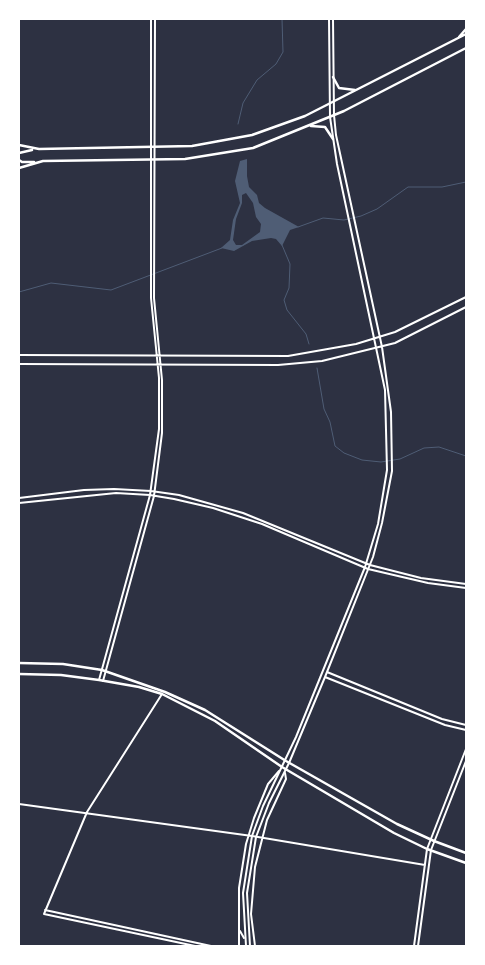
<!DOCTYPE html>
<html>
<head>
<meta charset="utf-8">
<style>
	body { margin:0 }
	#map { position:relative; width:485px; height:965px; overflow:hidden; background:#2d3142; font-family:"Varela Round",sans-serif }
	canvas { display:block }
	.frame { position:absolute; inset:0; border:20px solid #fff; pointer-events:none }
</style>
</head>
<body>
<div id="map">
<canvas width="485" height="965"></canvas>
<div class="frame"></div>
</div>
<script>
const ctx = document.querySelector('canvas').getContext('2d');
ctx.lineJoin = 'round';
function fill(path, color) { ctx.fillStyle = color; ctx.fill(path, 'evenodd'); }
const toPath = rows => new Path2D(rows.map(r => 'M' + r).join(''));
function stroke(path, color, width, dash) { ctx.strokeStyle = color; ctx.lineWidth = width; ctx.lineCap = dash ? 'butt' : 'round'; ctx.setLineDash(dash || []); ctx.stroke(path); }
fill(toPath([
	[247,159,247,176,249,187,257,195,259,203,265,208,299,227,290,230,282,246,276,239,271,238,252,241,234,251,221,248,230,240,233,220,240,203,235,181,240,161],
	[246,193,253,203,256,217,261,224,260,232,242,245,236,245,233,240,236,219,242,203,242,195]
]), '#4f5d75');
stroke(toPath([
	[238,124,243,103,257,80,276,64,283,52,282,19],
	[298,227,323,218,344,220,361,216,377,209,408,187,442,187,466,182],
	[282,245,290,264,289,288,284,300,287,310,306,334,309,344],
	[19,292,51,283,111,290,222,248],
	[317,368,324,409,330,422,335,446,344,453,362,460,381,462,400,459,424,448,439,447,466,456]
]), '#4f5d75', 1);
stroke(toPath([
	[162,694,87,812,44,914,195,946],
	[19,804,252,836,425,865],
	[45,910,211,946],
	[240,931,244,938],
	[239,946,239,888,246,844,254,818,268,784,279,771],
	[255,946,251,914,255,867,267,820,286,779,285,773],
	[414,946,427,849,466,749],
	[418,946,431,850,466,761]
]), '#fff', 2);
stroke(toPath([
	[19,355,288,356,356,344,395,332,466,297],
	[19,364,278,365,322,361,395,343,466,307],
	[19,498,84,490,114,489,151,491,179,495,243,513,370,565,421,578,466,584],
	[19,503,116,493,150,495,174,499,213,508,262,524,368,569,428,583,466,588],
	[327,672,442,719,466,725],
	[325,677,445,725,466,730],
	[99,680,150,495,159,429,159,378,151,298,151,19],
	[103,681,154,496,162,433,162,380,154,298,155,19],
	[246,946,243,893,252,836,263,806,296,737,365,567,378,524,387,470,385,390,337,164,330,117,329,19],
	[250,946,247,893,256,837,269,803,289,763,325,677,373,557,382,523,392,471,391,412,382,347,336,135,334,115,333,19]
]), '#fff', 2);
stroke(toPath([
	[459,37,466,29],
	[333,77,339,88,355,90],
	[311,126,325,127,333,139],
	[19,145,39,149,192,146,252,135,305,116,466,34],
	[19,153,32,150],
	[19,160,22,162,34,162],
	[19,168,43,161,185,159,253,148,344,111,466,48],
	[19,663,63,664,102,670,165,692,205,710,286,761,397,824,434,841,466,853],
	[19,674,61,675,99,680,139,687,162,694,215,721,282,767,394,833,427,849,466,863]
]), '#fff', 2.5);
</script>
</body>
</html>
